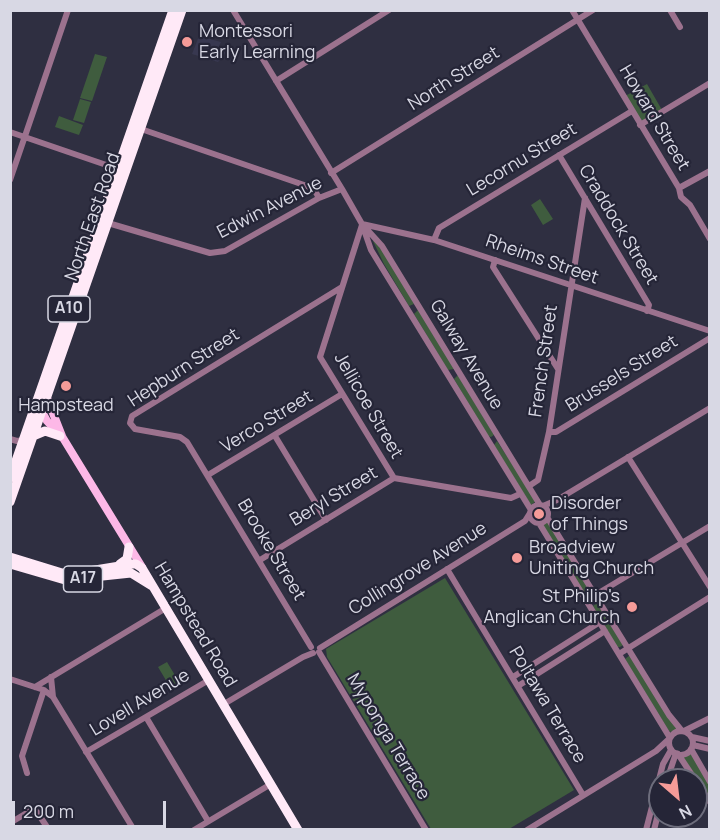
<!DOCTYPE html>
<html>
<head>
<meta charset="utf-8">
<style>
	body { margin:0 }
	#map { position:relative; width:720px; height:840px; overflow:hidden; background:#2f2f41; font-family:Manrope,sans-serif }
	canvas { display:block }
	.frame { position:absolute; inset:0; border:12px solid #d8d8e4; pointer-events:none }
	.north { position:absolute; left:648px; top:768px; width:60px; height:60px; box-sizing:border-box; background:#252537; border:2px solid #6d6d7c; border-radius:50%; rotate:152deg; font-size:16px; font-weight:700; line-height:24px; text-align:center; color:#d8d8e4 }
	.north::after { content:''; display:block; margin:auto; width:21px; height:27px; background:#f59b98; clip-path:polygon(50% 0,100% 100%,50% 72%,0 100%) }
	.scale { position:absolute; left:12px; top:801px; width:154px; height:27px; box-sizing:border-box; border:3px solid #d8d8e4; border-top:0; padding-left:8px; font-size:18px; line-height:21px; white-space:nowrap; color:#d8d8e4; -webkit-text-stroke:4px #252537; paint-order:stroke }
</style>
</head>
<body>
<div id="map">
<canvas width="720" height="840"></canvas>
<div class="frame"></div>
<div class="north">N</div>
<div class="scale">200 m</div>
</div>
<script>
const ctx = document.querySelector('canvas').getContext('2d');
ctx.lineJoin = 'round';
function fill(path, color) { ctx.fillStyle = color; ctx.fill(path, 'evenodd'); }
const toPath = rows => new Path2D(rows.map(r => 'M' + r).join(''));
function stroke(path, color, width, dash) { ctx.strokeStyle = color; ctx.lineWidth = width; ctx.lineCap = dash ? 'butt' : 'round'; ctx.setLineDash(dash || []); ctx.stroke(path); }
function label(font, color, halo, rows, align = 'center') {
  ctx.font = font + ' Manrope,sans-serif'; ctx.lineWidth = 4.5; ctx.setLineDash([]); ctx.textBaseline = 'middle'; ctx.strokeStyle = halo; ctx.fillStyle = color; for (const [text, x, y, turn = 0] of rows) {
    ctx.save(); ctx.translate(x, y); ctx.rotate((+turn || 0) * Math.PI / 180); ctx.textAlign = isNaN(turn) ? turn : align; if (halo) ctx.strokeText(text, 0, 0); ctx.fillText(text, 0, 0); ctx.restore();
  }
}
fill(toPath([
	[199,36,221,42,219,46,229,49,218,62,192,54]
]), '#383850');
fill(toPath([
	[95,54,107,57,92,101,80,98],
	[647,84,662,110,641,123,625,96],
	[80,99,91,102,84,123,73,120],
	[59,116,83,125,79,135,55,127],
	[540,199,553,219,543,225,531,205],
	[373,241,375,241,393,266,414,304,409,306,384,264],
	[418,310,454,368,454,369,448,370,414,314],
	[458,375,494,435,491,437,488,436,454,379],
	[497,441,536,501,531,505,494,445],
	[548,522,591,593,585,594,543,525],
	[445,578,574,790,509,829,431,829,327,657,326,649],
	[597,603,623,645,620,647,617,647,593,606],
	[630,655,678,729,671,732,669,731,625,659],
	[167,662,179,682,170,687,158,667],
	[692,753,709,785,709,797,683,757]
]), '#3f5c3e');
stroke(toPath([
	[233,10,342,189,362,224,371,250,531,510],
	[572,10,679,188,681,197,690,205,710,239],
	[670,10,680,27],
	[276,81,389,10],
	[640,125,710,83],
	[141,129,307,186,314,189,319,198],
	[10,132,118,169],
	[559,155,649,305,647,311],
	[331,173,593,10],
	[10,180,68,10],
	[679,188,710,171],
	[108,223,210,253,225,251,319,198,342,189],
	[362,224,434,240,710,331],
	[362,225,320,357,394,478,511,498,520,494],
	[363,225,382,246,540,505],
	[434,240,439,228,632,111],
	[495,260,493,267,558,369],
	[549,432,556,432,710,338],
	[275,436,326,520],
	[10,439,17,441,24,440],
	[628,457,710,587],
	[208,475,342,394],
	[529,486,538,480,549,432,585,198],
	'530 514a9 9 0 1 1 18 0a9 9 0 1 1-18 0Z',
	[543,506,557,500,710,408],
	[547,517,669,715,682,731],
	[539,523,670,738],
	[260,560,394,478],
	[447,569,583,795],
	[592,597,710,526],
	[311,647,187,442,180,437,135,429,130,423,132,416,342,287],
	[320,648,525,521,530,513],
	[319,652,426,830],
	[619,654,710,597],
	[51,677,53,697],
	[513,677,600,622],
	[10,679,44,690,53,697,134,830],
	[518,686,605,631],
	[35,687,166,608],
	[224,704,303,657,313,653],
	[146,717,208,821],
	[684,731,710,718],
	'669 743a12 12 0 1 1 24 0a12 12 0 1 1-24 0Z',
	[692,737,710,741],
	[693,745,710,749],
	[691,749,710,782],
	[86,752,209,680],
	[678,754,710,802],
	[27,773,22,756,44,690],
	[667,780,676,753],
	[10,823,30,811,37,812,49,830],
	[194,830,271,784],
	[527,830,656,751,669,739],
	[646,830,663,764,671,750],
	[654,830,660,806]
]), '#9c728e', 6);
stroke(toPath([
	[47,398,62,436],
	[42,412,47,421,63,438,142,567]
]), '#fdb8e7', 8);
stroke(toPath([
	[33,436,45,431,60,436],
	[10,478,173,10],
	[10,502,182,10],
	[10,557,62,573,83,572,132,564,136,564,142,568,298,830],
	[10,564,65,580,131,573,152,586],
	[120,564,127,559,129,547]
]), '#ffe9f7', 9);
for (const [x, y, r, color] of [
	[187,42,6,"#f59b98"],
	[66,386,6,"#f59b98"],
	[539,514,6,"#f59b98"],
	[517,558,6,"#f59b98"],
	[632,607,6,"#f59b98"]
]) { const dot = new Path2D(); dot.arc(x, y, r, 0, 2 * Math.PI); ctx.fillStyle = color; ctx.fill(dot); stroke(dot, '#252537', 2); }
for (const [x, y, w] of [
	[69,309,42],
	[83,579,39]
]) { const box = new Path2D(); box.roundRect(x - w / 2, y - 13, w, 26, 4.5); ctx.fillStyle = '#252537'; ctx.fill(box); stroke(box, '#d8d8e4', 1.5); }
label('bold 16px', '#d8d8e4', null, [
	["A10",69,309],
	["A17",83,579]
]);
label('18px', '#d8d8e4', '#252537', [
	["Montessori",199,32],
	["Early Learning",199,53],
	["Hampstead",66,406,"center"],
	["Disorder",551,504],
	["of Things",551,525],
	["Broadview",529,548],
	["Uniting Church",529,569],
	["St Philip's",620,597,"right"],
	["Anglican Church",620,618,"right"]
], 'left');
label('18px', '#d8d8e4', '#252537', [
	["North Street",454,79,-32],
	["Howard Street",654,118,59],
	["Lecornu Street",522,160,-31],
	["Edwin Avenue",270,208,-27],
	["North East Road",93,217,-71],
	["Craddock Street",618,225,59],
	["Rheims Street",542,260,19],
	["Galway Avenue",466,355,59],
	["French Street",544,361,-82],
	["Hepburn Street",184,368,-33],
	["Brussels Street",622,374,-32],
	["Jellicoe Street",368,406,60],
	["Verco Street",267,422,-31],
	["Beryl Street",334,497,-31],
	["Brooke Street",271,550,59],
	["Collingrove Avenue",418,569,-32],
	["Hampstead Road",195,625,59],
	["Lovell Avenue",140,703,-31],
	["Poltawa Terrace",547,705,59],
	["Myponga Terrace",388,737,59]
]);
</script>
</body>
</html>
